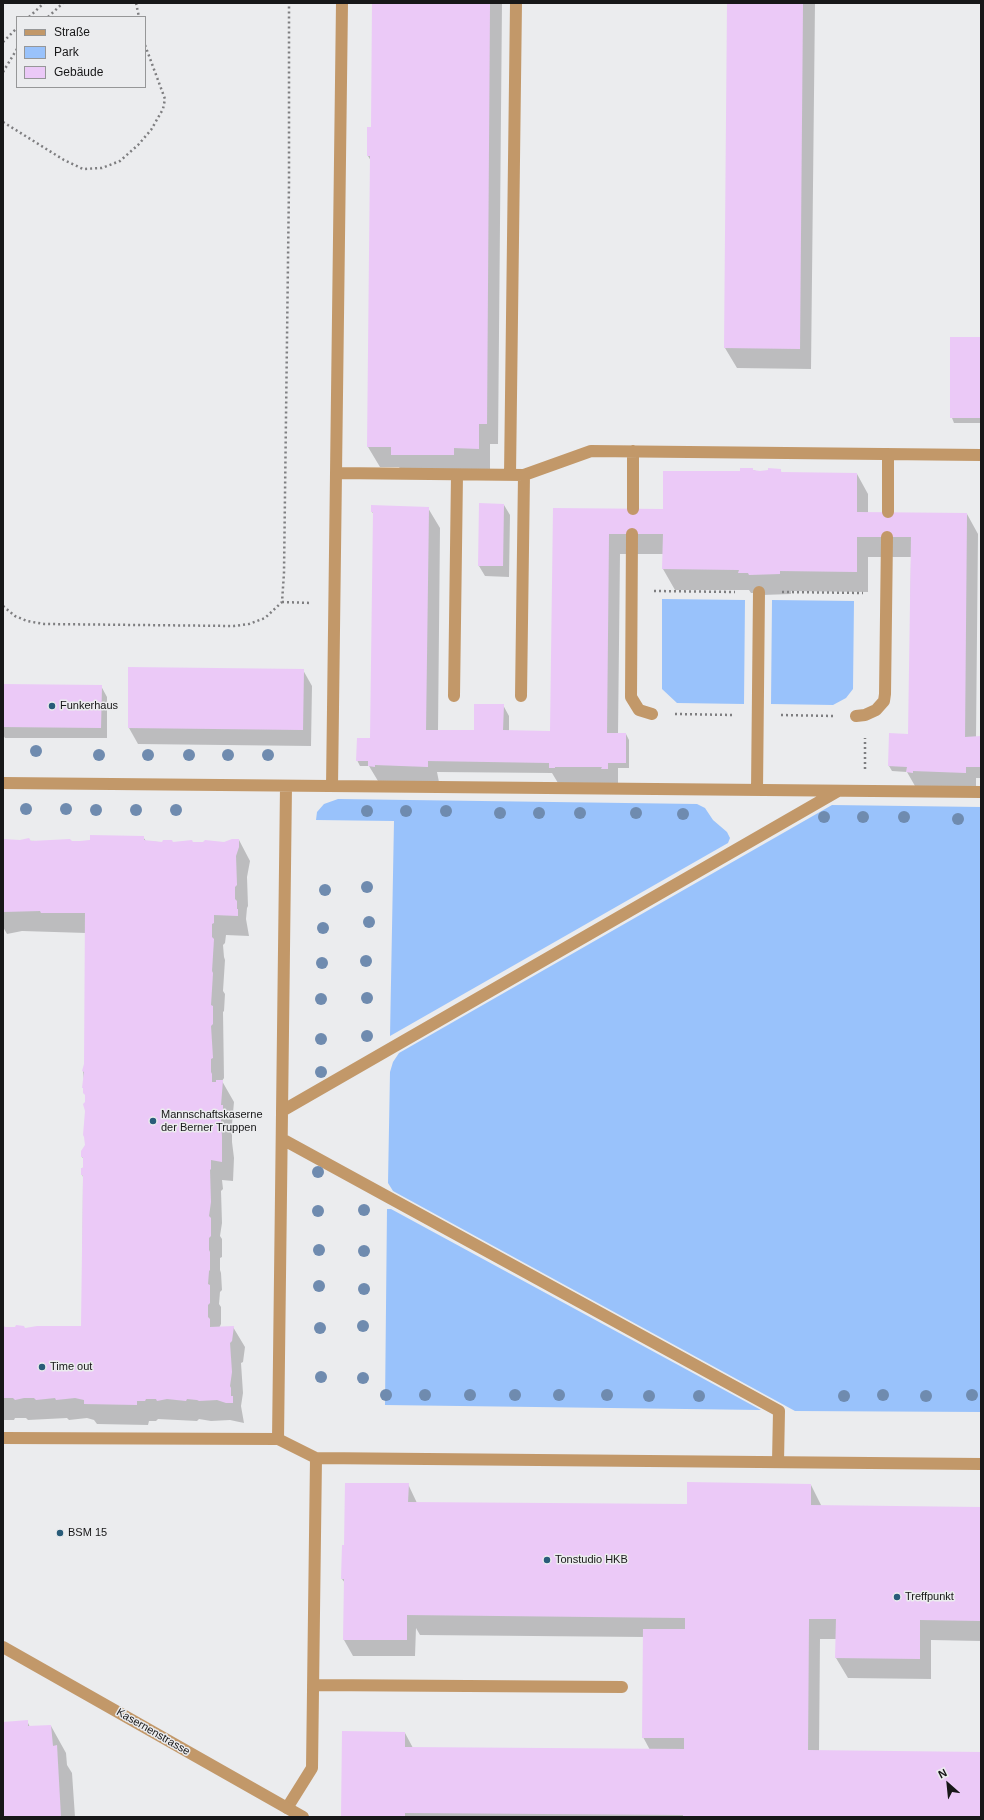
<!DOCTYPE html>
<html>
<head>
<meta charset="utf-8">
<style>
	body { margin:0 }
	#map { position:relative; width:984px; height:1820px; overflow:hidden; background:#ebecee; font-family:Arial,sans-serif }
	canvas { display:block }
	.frame { position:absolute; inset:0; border:4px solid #171718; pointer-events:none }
	.legend { position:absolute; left:16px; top:16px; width:130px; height:72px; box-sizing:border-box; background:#ebecee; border:1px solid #969798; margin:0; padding:5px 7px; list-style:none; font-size:12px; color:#171718 }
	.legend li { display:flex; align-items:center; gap:8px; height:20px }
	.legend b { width:20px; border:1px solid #969798 }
	.north { position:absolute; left:928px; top:1764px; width:40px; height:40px; -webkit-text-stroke:3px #ebecee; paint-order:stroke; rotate:333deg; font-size:11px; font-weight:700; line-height:16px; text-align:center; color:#171718 }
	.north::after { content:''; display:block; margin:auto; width:14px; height:18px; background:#171718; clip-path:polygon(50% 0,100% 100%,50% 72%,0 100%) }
</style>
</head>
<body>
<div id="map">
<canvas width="984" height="1820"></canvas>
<div class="frame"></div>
<ul class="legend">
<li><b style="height:5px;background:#c29869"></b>Straße</li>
<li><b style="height:11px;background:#99c2fb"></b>Park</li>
<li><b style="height:11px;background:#ebc9f7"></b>Gebäude</li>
</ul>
<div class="north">N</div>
</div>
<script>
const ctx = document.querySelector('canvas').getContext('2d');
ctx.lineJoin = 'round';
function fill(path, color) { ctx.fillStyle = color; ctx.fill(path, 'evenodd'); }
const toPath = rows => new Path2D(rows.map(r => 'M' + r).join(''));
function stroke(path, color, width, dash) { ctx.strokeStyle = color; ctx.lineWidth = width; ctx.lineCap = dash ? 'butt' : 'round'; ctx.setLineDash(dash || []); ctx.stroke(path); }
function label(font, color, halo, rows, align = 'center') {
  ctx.font = font + ' Arial,sans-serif'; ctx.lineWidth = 3; ctx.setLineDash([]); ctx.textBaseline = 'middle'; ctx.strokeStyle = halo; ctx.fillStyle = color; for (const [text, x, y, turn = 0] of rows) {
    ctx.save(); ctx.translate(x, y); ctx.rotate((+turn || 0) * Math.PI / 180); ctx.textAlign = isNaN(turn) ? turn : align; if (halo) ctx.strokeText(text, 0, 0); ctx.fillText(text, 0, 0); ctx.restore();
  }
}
fill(toPath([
	[662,599,745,600,744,704,677,703,662,689],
	[772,600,854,601,853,689,846,698,833,705,771,704],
	[338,799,697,804,705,808,713,820,727,832,730,838,728,843,390,1036,394,821,316,820,317,812,324,804],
	[832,805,981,807,981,1412,795,1411,393,1191,388,1183,390,1072,393,1062,399,1053],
	[387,1209,391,1209,761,1410,385,1405]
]), '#99c2fb');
fill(toPath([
	[373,3,502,3,498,444,490,444,490,469,404,475,399,467,380,467,368,447,371,161,368,156,372,128],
	[728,3,815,3,811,369,737,368,725,348],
	[951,338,981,338,981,423,954,423,952,418],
	[749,469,760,472,780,470,782,473,857,474,868,494,868,513,967,514,978,534,976,738,981,738,981,778,976,778,976,788,919,793,907,772,892,771,889,766,890,734,909,738,911,557,868,557,868,592,791,591,791,594,762,595,761,593,751,593,749,590,675,590,663,569,663,554,620,554,618,734,626,734,629,740,629,768,618,768,618,784,561,788,552,773,437,772,439,782,381,786,369,766,360,766,357,760,371,742,374,514,372,512,428,508,440,528,438,731,475,731,503,705,509,716,509,731,551,736,554,509,664,510],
	[504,505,510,515,509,577,485,576,479,566],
	[129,668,303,670,312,686,311,746,138,744,129,728],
	[3,685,101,686,107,697,107,738,5,738,3,735],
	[143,837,146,841,172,843,224,843,239,840,250,861,247,877,248,906,247,908,246,919,249,936,226,935,225,943,223,945,224,957,225,960,223,991,225,994,224,1011,223,1012,224,1078,222,1081,234,1102,232,1124,234,1131,232,1131,232,1142,234,1158,233,1181,222,1180,223,1189,221,1191,222,1223,220,1236,222,1239,222,1257,220,1258,220,1270,221,1273,222,1290,220,1292,219,1304,221,1307,221,1324,219,1328,233,1327,245,1347,243,1362,241,1363,243,1393,241,1406,244,1423,230,1420,211,1421,199,1419,197,1421,158,1419,156,1421,149,1421,148,1425,97,1424,94,1420,87,1418,69,1420,67,1418,28,1420,26,1418,15,1418,14,1420,3,1420,3,1327,25,1329,82,1327,83,1177,82,1174,84,1159,82,1157,86,1145,86,1102,83,1071,85,1064,86,933,22,931,7,934,3,927,3,840,71,842],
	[408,1484,417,1503,688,1505,811,1485,822,1507,981,1508,981,1641,931,1640,931,1679,848,1678,836,1658,836,1639,820,1639,819,1751,981,1753,981,1817,342,1817,405,1733,413,1748,650,1750,643,1737,644,1637,420,1635,416,1628,415,1656,353,1656,344,1640,345,1583,342,1579],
	[27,1721,30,1727,51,1726,66,1753,67,1765,72,1773,75,1817,3,1817,3,1723]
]), '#0003');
fill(toPath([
	[372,3,490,3,487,424,479,424,479,449,454,448,454,455,391,455,391,447,367,447,370,156,367,156,367,127,371,127],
	[727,3,803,3,800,349,724,348],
	[950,337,981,337,981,418,950,418],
	[740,468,753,468,753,470,760,471,768,470,768,468,781,469,781,472,857,473,857,512,967,513,965,737,981,736,981,767,966,767,966,773,913,771,913,773,906,772,907,767,888,766,889,733,908,734,911,537,857,537,857,572,780,571,780,574,749,575,748,573,738,573,739,570,662,569,663,534,609,534,607,733,626,733,626,763,608,763,608,769,601,769,602,767,555,767,555,768,549,768,549,763,428,761,428,767,375,765,375,767,368,766,368,761,356,761,357,738,370,738,373,512,371,512,371,505,429,507,426,730,474,730,474,704,504,704,503,730,550,731,553,508,663,509,663,471,740,471],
	[479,503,504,504,503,566,478,566],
	[128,667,304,669,303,730,128,728],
	[3,684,102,685,101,728,3,727],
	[90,835,144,836,144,840,162,842,163,840,172,840,173,842,192,840,193,842,203,842,205,840,224,842,232,839,239,839,239,847,236,856,237,885,235,887,235,899,237,901,237,909,238,909,238,916,214,915,214,923,212,924,212,937,214,939,212,971,213,973,211,1005,213,1006,213,1024,211,1026,213,1058,211,1059,211,1072,212,1074,212,1082,216,1082,216,1080,223,1080,221,1105,223,1105,223,1111,221,1111,221,1121,222,1137,222,1162,211,1160,211,1169,210,1170,211,1202,209,1216,211,1218,211,1236,209,1238,209,1250,210,1252,210,1270,209,1271,208,1284,210,1285,210,1303,208,1305,208,1317,210,1319,210,1327,234,1326,232,1341,230,1343,232,1372,230,1386,231,1388,231,1396,233,1396,233,1403,226,1403,217,1400,199,1401,197,1400,187,1399,186,1401,167,1399,157,1401,156,1399,146,1399,145,1401,137,1401,137,1405,84,1404,84,1400,75,1398,56,1400,55,1398,36,1400,34,1398,24,1398,15,1400,13,1398,3,1398,3,1325,5,1327,15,1327,16,1325,24,1326,25,1328,37,1326,81,1326,83,1175,81,1175,81,1168,83,1168,83,1157,81,1157,81,1151,85,1145,84,1137,83,1135,85,1111,83,1104,85,1102,85,1095,83,1093,83,1088,82,1088,84,1072,82,1071,84,1064,85,913,41,913,40,911,3,912,3,839,20,840,29,838,31,841,70,839,72,841,80,841,90,840],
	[687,1482,811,1484,811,1505,981,1507,981,1621,920,1620,920,1659,835,1658,836,1619,809,1619,808,1750,981,1752,981,1817,683,1817,683,1815,405,1813,405,1817,341,1817,342,1731,405,1732,405,1747,684,1749,684,1738,642,1738,643,1629,685,1629,685,1618,407,1615,407,1640,343,1640,344,1579,341,1579,342,1545,344,1545,345,1483,409,1483,408,1502,687,1504],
	[28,1720,28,1726,51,1725,53,1746,57,1745,61,1817,3,1817,3,1722]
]), '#ebc9f7');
stroke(toPath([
	[136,3,139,17],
	[29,17,44,3],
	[48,17,63,3],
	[3,42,17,28],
	[3,72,17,49],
	[3,122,64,160,83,169,102,168,120,161,138,145,151,130,163,109,165,99,145,45],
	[654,591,735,592],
	[782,592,863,593],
	[282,602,311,603],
	[3,606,15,616,27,621,44,624,234,626,249,624,265,618,282,602,284,573,289,183,289,3],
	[675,714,734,715],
	[781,715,834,716],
	[865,769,865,738]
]), '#7e7e80', 2.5, [2, 3]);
stroke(toPath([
	[336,473,524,475,591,451,981,455],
	[510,475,516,3],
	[633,509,633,451],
	[888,512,888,454],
	[632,534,631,697,639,710,652,714],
	[454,696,457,475],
	[521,696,524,475],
	[856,716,865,715,876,710,884,701,885,694,887,537],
	[3,783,981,792],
	[332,786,342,3],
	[757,790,759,592],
	[282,1111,838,791],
	[282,1139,779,1411,778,1462],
	[3,1438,278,1439,316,1458,981,1464],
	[278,1439,286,786],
	[313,1685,622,1687],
	[287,1808,312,1768,316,1458]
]), '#c29869', 12);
stroke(toPath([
	[3,1647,303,1817]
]), '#c29869', 12);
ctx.fillStyle = '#6f8baf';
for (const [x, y] of [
	[36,751],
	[99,755],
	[148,755],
	[189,755],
	[228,755],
	[268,755],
	[26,809],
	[66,809],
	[96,810],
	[136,810],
	[176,810],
	[367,811],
	[406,811],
	[446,811],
	[500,813],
	[539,813],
	[580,813],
	[636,813],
	[683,814],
	[824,817],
	[863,817],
	[904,817],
	[958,819],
	[367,887],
	[325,890],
	[369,922],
	[323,928],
	[366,961],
	[322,963],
	[367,998],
	[321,999],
	[367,1036],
	[321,1039],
	[321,1072],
	[318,1172],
	[364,1210],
	[318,1211],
	[319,1250],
	[364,1251],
	[319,1286],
	[364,1289],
	[363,1326],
	[320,1328],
	[321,1377],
	[363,1378],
	[386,1395],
	[425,1395],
	[470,1395],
	[515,1395],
	[559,1395],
	[607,1395],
	[883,1395],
	[972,1395],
	[649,1396],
	[699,1396],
	[844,1396],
	[926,1396]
]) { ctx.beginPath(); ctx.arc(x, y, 6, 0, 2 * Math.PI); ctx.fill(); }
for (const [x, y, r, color] of [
	[52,706,4,"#295c79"],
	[153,1121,4,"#295c79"],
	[42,1367,4,"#295c79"],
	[60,1533,4,"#295c79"],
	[547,1560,4,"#295c79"],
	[897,1597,4,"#295c79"]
]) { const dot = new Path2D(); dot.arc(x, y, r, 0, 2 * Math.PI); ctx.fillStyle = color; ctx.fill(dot); stroke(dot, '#ebecee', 1.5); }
label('11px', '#171718', '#ebecee', [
	["Funkerhaus",60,706],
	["Mannschaftskaserne",161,1115],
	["der Berner Truppen",161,1128],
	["Time out",50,1367],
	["BSM 15",68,1533],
	["Tonstudio HKB",555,1560],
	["Treffpunkt",905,1597]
], 'left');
label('11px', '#171718', '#ebecee', [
	["Kasernenstrasse",153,1732,30]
]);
</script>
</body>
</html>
